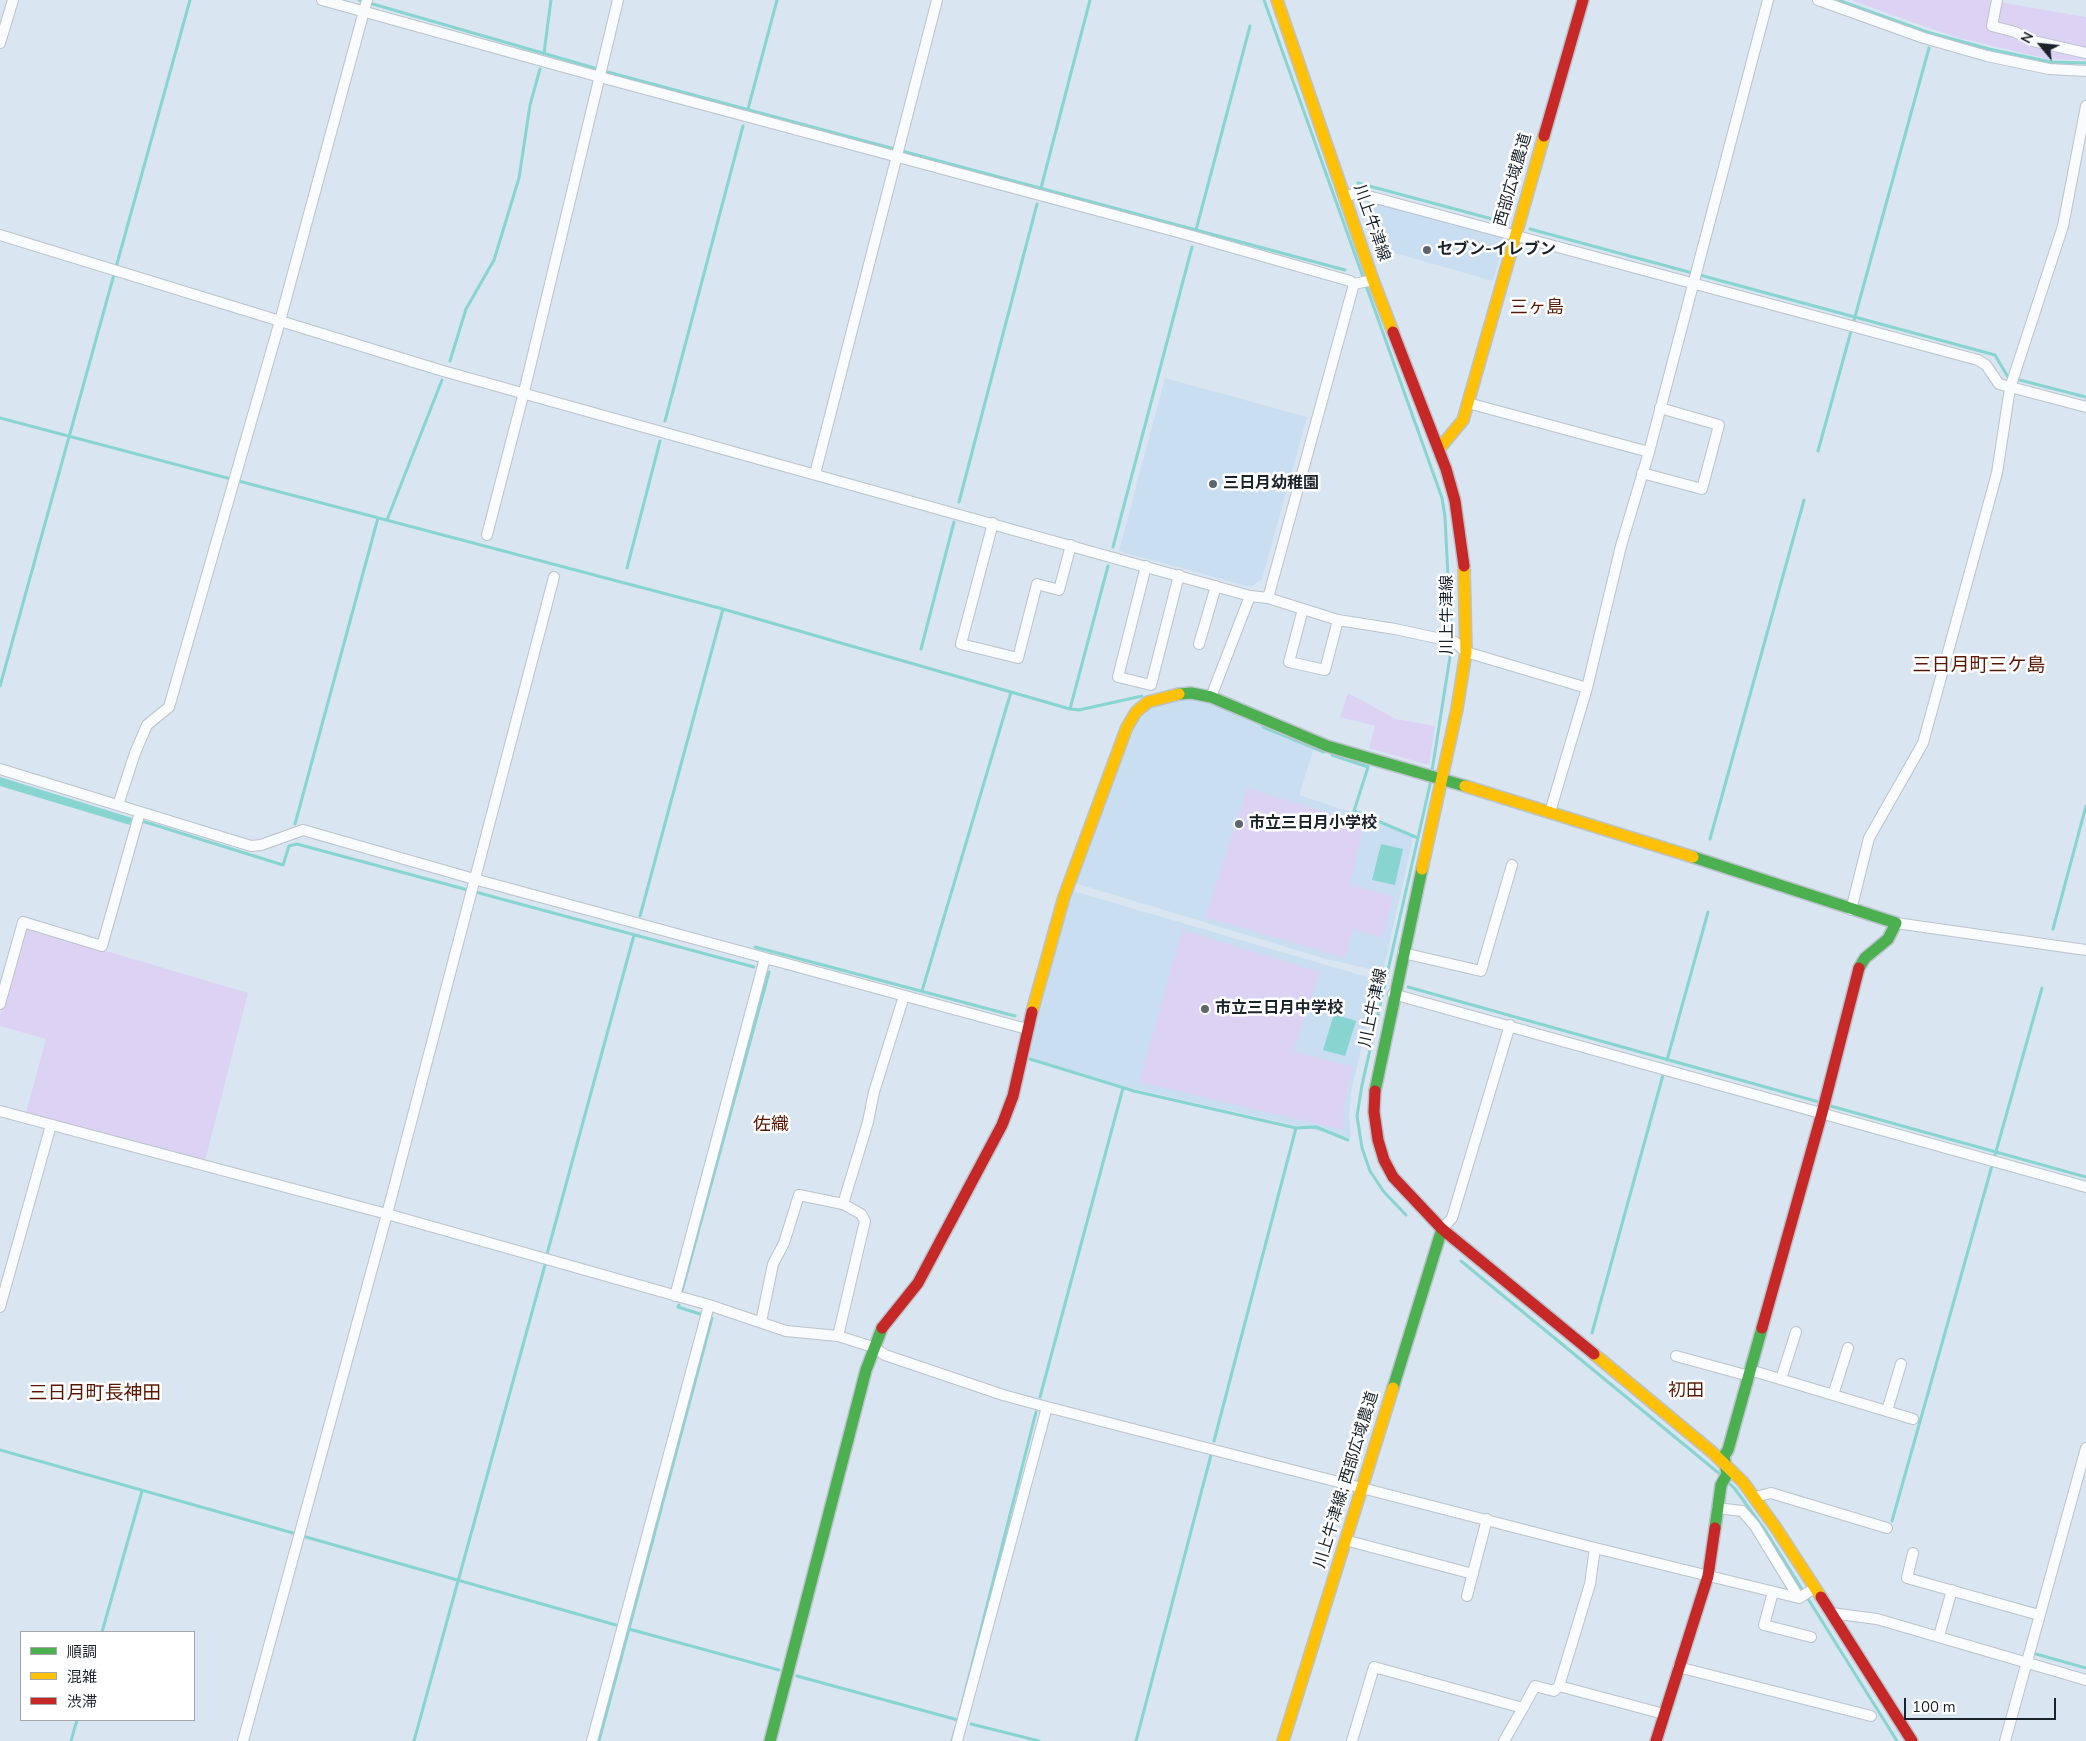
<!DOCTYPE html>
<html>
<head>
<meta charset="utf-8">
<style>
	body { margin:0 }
	#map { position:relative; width:2086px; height:1741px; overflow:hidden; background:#d9e5f0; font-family:"Nunito Sans","Noto Sans JP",sans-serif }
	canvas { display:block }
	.legend { position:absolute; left:20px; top:1631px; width:175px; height:90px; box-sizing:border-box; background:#fff; border:1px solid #a3a7aa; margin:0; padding:6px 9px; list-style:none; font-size:15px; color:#1a222a }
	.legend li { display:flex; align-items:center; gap:10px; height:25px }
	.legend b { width:25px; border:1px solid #a3a7aa }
	.north { position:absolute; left:2016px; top:20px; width:50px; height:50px; -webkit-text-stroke:4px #fff; paint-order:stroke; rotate:298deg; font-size:14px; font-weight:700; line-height:20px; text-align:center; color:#1a222a }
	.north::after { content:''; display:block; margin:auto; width:18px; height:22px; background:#1a222a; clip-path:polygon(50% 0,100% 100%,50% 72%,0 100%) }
	.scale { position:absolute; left:1904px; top:1698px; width:152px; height:22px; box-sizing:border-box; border:2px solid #1a222a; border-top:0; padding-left:6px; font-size:15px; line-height:18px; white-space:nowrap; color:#1a222a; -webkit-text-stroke:4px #fff; paint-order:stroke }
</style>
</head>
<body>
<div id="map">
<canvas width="2086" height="1741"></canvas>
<ul class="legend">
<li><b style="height:6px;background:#4caf50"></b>順調</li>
<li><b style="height:6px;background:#ffc107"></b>混雑</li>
<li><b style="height:6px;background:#c62828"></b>渋滞</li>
</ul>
<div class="north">N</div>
<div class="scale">100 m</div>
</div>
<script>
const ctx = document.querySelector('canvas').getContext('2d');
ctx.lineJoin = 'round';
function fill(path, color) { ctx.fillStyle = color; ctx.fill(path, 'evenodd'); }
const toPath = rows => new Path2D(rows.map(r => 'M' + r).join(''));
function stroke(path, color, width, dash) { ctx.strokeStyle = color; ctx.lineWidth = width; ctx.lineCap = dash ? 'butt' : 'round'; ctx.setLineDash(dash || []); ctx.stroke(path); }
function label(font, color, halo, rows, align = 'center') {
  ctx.font = font + ' "Nunito Sans","Noto Sans JP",sans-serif'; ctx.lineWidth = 5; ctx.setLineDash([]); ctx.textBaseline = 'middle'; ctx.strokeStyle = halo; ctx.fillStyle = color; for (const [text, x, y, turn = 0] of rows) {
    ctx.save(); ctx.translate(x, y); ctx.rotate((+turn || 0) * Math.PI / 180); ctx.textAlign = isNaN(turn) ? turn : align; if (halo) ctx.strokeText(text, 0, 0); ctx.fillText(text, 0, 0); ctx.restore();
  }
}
fill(toPath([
	[1363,198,1505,238,1493,281,1381,249],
	[1165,378,1307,417,1262,579,1251,587,1119,551],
	[1191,699,1211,703,1314,748,1299,795,1350,812,1413,837,1383,972,1326,959,1075,883,1137,722,1152,708,1174,700],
	[1073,891,1374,979,1373,1000,1351,1092,1349,1116,1351,1138,1131,1088,1027,1057]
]), '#cadef2');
fill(toPath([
	[1851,0,1987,0,2086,17,2086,60,2048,59,1955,37],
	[1348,693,1396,719,1435,726,1429,765,1369,748,1375,726,1340,717],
	[1247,788,1364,824,1350,885,1393,896,1383,938,1353,929,1345,958,1205,917],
	[25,927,248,993,205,1161,26,1113,46,1039,0,1026,0,1015],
	[1182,930,1320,972,1293,1051,1353,1067,1344,1106,1343,1130,1139,1082]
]), '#dcd3f4');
fill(toPath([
	[0,777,132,818,130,825,0,786],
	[1381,844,1403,849,1395,885,1372,880],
	[1334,1014,1356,1021,1345,1056,1323,1050]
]), '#88d4d1');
stroke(toPath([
	[359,0,598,69],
	[1264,0,1442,498,1445,517,1451,638],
	[1838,0,1927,32,1989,49,2051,62,2086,63],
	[544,53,551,0],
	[604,71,1345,270],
	[748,109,777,0],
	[1358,183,1507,223],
	[1041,188,1090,0],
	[1530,229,1995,355,2008,377,2086,397],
	[1196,230,1250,26],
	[450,361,466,309,494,260,519,178,530,105,540,69],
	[0,418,723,609,1070,709,1079,710,1142,696],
	[665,421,743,126],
	[1818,451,1929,48],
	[959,502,1037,204],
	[387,520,442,380],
	[1113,547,1192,247],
	[627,568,660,441],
	[921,649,954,522],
	[0,686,190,0],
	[1070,709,1108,566],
	[1263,727,1324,752],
	[1332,755,1368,767,1354,811,1418,838],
	[1432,771,1452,644],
	[127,820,145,822,283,865,289,846,297,844,754,967],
	[295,824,378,518],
	[1710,839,1804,500],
	[640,916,723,609],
	[2053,929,2086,806],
	[755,947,1015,1016],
	[1408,987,1819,1102],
	[922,991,1011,692],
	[1030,1059,1134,1091,1296,1128,1316,1127,1348,1140],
	[1667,1060,1708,912],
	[1827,1105,2086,1177],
	[1406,1215,1384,1192,1370,1171,1362,1148,1357,1116,1362,1085,1431,780],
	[547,1254,634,935],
	[1461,1261,1721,1475],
	[682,1291,769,972],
	[679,1305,678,1307,700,1314],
	[1592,1333,1663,1075],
	[1040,1397,1123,1088],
	[1214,1441,1296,1128],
	[0,1450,293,1533],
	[1727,1481,1735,1489,1765,1530,1897,1741],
	[1892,1521,2042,988],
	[306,1537,616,1625],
	[629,1629,779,1670],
	[102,1632,142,1491],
	[2036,1654,2086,1668],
	[797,1676,958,1720],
	[959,1716,1036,1412],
	[971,1724,1039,1741],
	[71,1741,77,1720],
	[414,1741,545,1265],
	[599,1741,712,1318],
	[952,1741,956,1727],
	[1136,1741,1211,1455]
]), '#88d4d1', 3);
const street = toPath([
	[322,0,600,77,1185,234,1350,281,1354,284,1373,280],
	[1818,0,1924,38,1987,56,2049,69,2086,71],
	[1997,0,1992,26,2015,32,2033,41,2086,53],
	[0,43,13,0],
	[1344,197,1357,193,1978,360,1986,365,1999,384,2086,407],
	[0,235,443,371,1250,596,1268,598,1338,620,1395,629,1455,642,1466,652,1587,688],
	[1468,403,1649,452],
	[1642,473,1702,489,1719,425,1660,408],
	[815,474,937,0],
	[993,523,961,644,1018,658,1037,584,1059,590,1071,545],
	[487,535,524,392,618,0],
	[1146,566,1118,677,1151,685,1179,575],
	[1268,598,1354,284],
	[1303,609,1289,662,1325,670,1338,620],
	[1199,644,1216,586],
	[1211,697,1250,596],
	[0,769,251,846,261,845,303,830,474,879,1027,1029],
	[118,805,135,753,147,725,169,707,280,321,367,0],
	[1550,812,1587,688,1621,546,1649,452,1768,0],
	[1851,910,1869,838,1923,743,1997,473,2010,388,2063,226,2086,106],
	[1896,923,2086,950],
	[1403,953,1481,971,1512,865],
	[1393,994,2086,1187],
	[0,1004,23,922,102,946,140,812],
	[0,1111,387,1214,709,1305,786,1331,838,1336,873,1347,885,1355,1003,1395,1047,1407,1595,1548,1799,1598,1815,1588],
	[1442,1229,1452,1218,1510,1025],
	[675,1296,765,958],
	[0,1307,51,1125],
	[761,1322,773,1264,784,1243,799,1195,843,1204,868,1122,874,1092,904,996],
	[838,1336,865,1221,861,1214,843,1204],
	[1676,1356,1749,1376],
	[1750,1370,1913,1419],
	[1781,1379,1796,1332],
	[1833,1395,1848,1348],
	[1887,1411,1901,1364],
	[1755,1497,1771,1493,1887,1528],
	[1717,1508,1742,1511,1755,1526,1799,1598],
	[1345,1540,1473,1574],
	[1913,1553,1907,1578,2039,1615],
	[1773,1592,1764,1625,1811,1637],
	[1467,1596,1487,1519],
	[1831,1613,1877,1619,2086,1680],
	[1939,1636,1952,1590],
	[1678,1667,1871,1716],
	[1559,1686,1590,1584,1595,1548],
	[243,1741,387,1214,554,577],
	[592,1741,709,1305],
	[957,1741,1047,1407],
	[1352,1741,1374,1667,1523,1708,1535,1686,1554,1691,1559,1686,1664,1714],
	[1504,1741,1523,1708],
	[2005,1741,2086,1448]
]);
const fast = toPath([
	[1179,694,1191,693,1211,697,1327,746,1465,786],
	[1693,857,1896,923,1888,939,1865,958,1859,968],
	[1375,1091,1422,869],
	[1393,1388,1442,1229],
	[1715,1528,1721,1485,1727,1474,1724,1456,1728,1450,1762,1328],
	[770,1741,866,1370,882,1328]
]);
const slow = toPath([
	[1277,0,1373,280,1393,332],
	[1439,449,1463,420,1544,136],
	[1465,786,1693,857],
	[1422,869,1457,709,1466,652,1464,566],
	[1032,1012,1064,897,1127,727,1136,712,1148,702,1179,694],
	[1594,1354,1712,1452,1743,1482,1776,1528,1821,1597],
	[1283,1741,1393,1388]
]);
const jam = toPath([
	[1544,136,1583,0],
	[1393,332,1446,469,1455,501,1464,566],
	[1375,1091,1374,1112,1378,1140,1384,1160,1393,1177,1442,1229,1594,1354],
	[882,1328,918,1283,1002,1125,1013,1096,1032,1012],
	[1762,1328,1822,1113,1859,968],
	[1821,1597,1912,1741],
	[1656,1741,1708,1576,1715,1528]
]);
stroke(street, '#bac3cc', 12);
stroke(fast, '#bac3cc', 14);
stroke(slow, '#bac3cc', 14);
stroke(jam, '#bac3cc', 14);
stroke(street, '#f9fbfd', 10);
stroke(fast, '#4caf50', 11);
stroke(slow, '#ffc107', 11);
stroke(jam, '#c62828', 11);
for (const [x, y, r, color] of [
	[1427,250,5,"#5d666f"],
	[1213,484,5,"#5d666f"],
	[1239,824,5,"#5d666f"],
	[1205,1009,5,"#5d666f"]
]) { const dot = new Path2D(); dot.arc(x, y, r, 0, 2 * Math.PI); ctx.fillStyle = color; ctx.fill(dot); stroke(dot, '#fff', 2); }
label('16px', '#1a222a', '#fff', [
	["西部広域農道",1514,180,-74],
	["川上牛津線",1371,223,71],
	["川上牛津線",1448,615,-90],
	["川上牛津線",1374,1008,-78],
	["川上牛津線; 西部広域農道",1347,1480,-73]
]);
label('bold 16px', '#1a222a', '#fff', [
	["セブン-イレブン",1437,250],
	["三日月幼稚園",1223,484],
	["市立三日月小学校",1249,824],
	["市立三日月中学校",1215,1009]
], 'left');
label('18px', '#591804', '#fff', [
	["三ヶ島",1537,309],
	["佐織",771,1126],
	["初田",1686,1392]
]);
label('19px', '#591804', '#fff', [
	["三日月町三ケ島",1979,666],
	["三日月町長神田",95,1394]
]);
</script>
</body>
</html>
